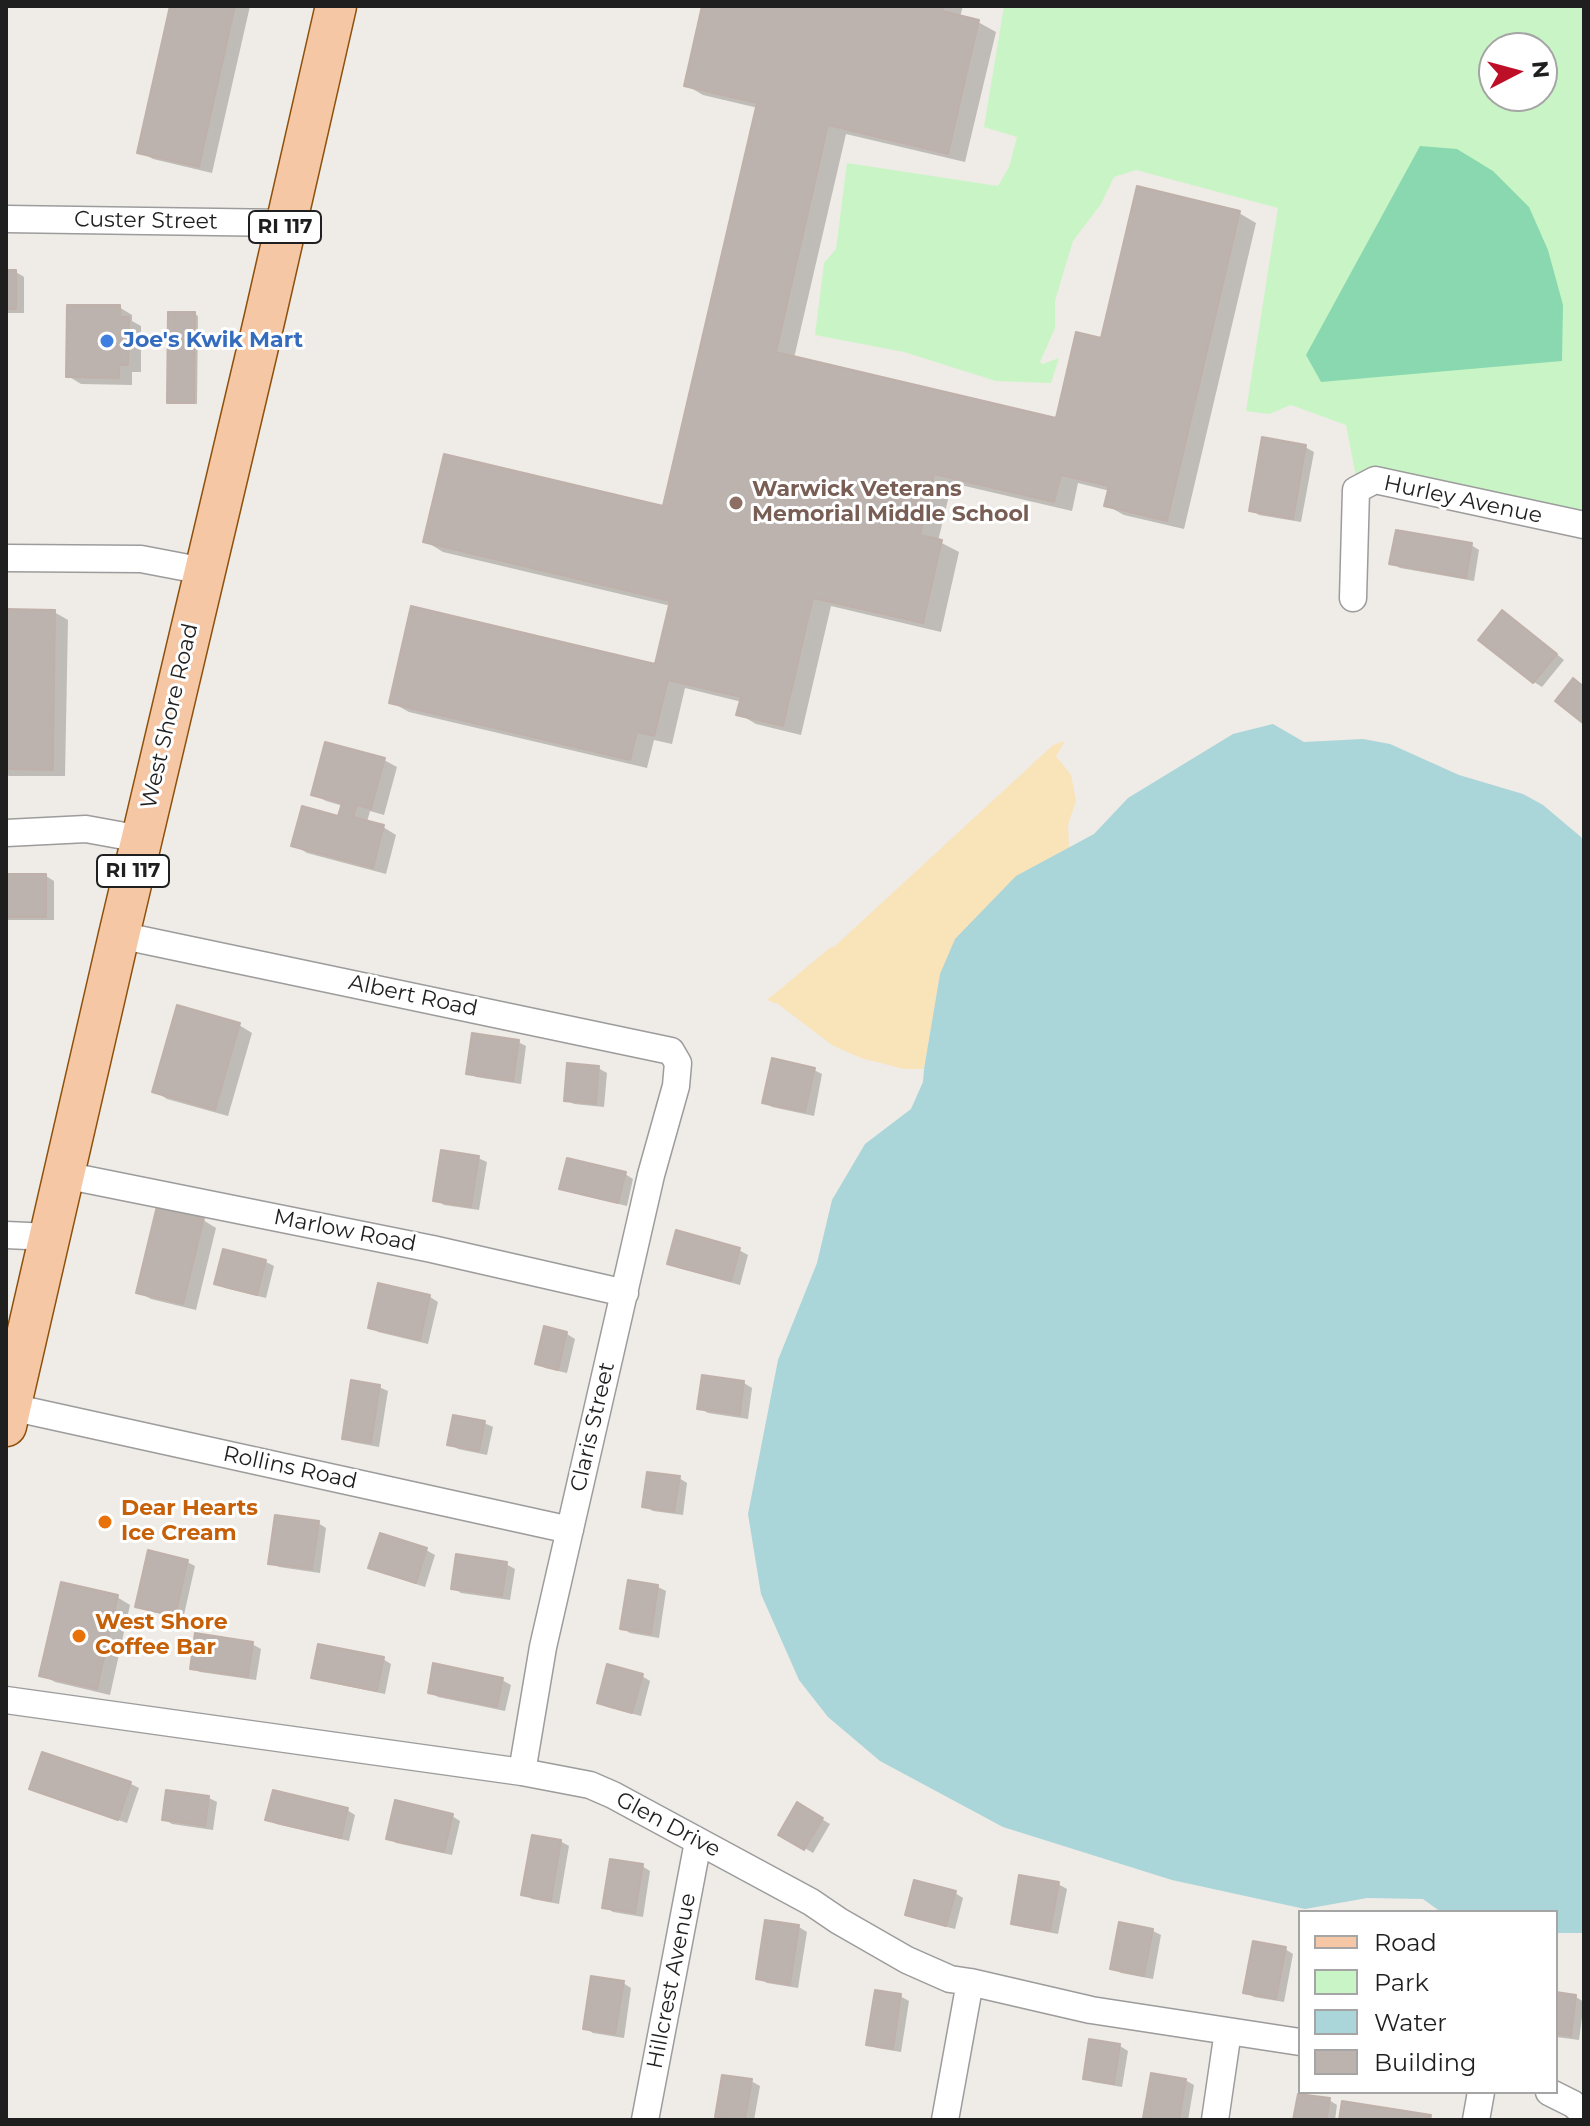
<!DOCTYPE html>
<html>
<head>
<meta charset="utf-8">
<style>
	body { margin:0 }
	#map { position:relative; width:1590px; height:2126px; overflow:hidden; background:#efebe6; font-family:Montserrat,sans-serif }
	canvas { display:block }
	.frame { position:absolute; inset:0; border:8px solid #1f1f1f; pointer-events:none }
	.legend { position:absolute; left:1298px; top:1910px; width:260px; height:184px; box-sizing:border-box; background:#fff; border:2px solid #a5a5a5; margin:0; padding:10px 14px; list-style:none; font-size:24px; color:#1f1f1f }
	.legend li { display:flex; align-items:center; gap:16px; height:40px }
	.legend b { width:40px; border:2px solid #a5a5a5 }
	.north { position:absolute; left:1478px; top:32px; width:80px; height:80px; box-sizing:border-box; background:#fff; border:2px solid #a5a5a5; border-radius:50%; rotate:84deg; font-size:22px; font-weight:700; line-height:32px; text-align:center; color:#1f1f1f }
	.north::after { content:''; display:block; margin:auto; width:28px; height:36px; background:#be0f28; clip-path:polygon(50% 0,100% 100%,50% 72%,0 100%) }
</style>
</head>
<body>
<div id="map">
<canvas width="1590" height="2126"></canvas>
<div class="frame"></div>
<ul class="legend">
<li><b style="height:10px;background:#f5c7a5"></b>Road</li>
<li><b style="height:22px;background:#c9f5c6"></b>Park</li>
<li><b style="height:22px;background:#aad5d9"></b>Water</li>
<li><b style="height:22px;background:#bcb3af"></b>Building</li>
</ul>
<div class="north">N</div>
</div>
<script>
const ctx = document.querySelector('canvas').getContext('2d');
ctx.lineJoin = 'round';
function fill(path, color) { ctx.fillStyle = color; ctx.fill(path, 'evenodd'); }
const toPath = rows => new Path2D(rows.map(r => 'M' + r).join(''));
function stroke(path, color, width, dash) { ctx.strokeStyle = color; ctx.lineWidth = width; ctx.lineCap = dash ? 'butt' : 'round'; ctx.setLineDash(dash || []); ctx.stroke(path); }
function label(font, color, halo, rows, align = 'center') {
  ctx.font = font + ' Montserrat,sans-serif'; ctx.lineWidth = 6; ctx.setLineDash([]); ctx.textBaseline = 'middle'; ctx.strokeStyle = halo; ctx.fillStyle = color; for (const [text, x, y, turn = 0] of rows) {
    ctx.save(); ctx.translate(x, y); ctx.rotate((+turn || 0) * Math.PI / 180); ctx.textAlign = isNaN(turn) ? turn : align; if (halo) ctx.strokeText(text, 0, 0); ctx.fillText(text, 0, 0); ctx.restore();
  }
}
fill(toPath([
	[1065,741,1056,756,1071,775,1076,801,1068,825,1069,848,940,974,924,1069,904,1069,861,1058,832,1045,778,1004,767,1000,831,947,834,947,1053,745]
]), '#f9e3b9');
fill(toPath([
	[1004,6,1584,6,1584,525,1358,487,1346,425,1291,405,1269,414,1246,411,1278,208,1136,170,1114,177,1101,204,1073,241,1055,301,1055,328,1040,362,1043,364,1059,358,1051,383,996,381,904,352,815,335,824,263,836,249,847,163,998,186,1009,167,1017,137,984,127],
	[1494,48,1542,48,1542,96,1494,96]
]), '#c9f5c6');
fill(toPath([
	[1420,146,1457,149,1493,171,1529,207,1548,250,1563,305,1562,361,1321,382,1306,355]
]), '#8ad8af');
fill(toPath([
	[1273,724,1304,742,1363,739,1390,744,1459,775,1523,794,1543,805,1581,837,1584,844,1584,1933,1556,1933,1556,1912,1441,1912,1423,1899,1367,1898,1305,1909,1172,1880,1003,1827,880,1761,828,1717,799,1680,761,1594,748,1514,778,1360,817,1263,832,1200,865,1144,911,1109,923,1082,924,1069,940,974,955,939,1016,876,1094,834,1128,798,1233,734]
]), '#aad5d9');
fill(toPath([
	[172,6,250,6,212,173,153,159,140,152],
	[704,6,963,6,960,17,978,22,996,32,965,162,846,134,794,358,1057,420,1103,341,1239,213,1256,223,1184,529,1124,515,1106,505,1110,491,1078,483,1072,511,952,483,938,541,959,552,941,632,831,606,801,735,756,724,739,714,742,702,685,688,672,744,654,740,647,768,409,712,391,702,657,666,671,606,443,552,425,541,664,508,758,108,703,95,686,85],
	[6,272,16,272,24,277,24,313,6,313],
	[119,307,132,315,132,321,141,326,141,372,132,372,132,385,81,384,68,376],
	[195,314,198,316,197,404,173,404,169,402],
	[1305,447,1314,452,1301,522,1259,515,1251,510],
	[1471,545,1479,550,1474,581,1400,568,1392,563],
	[6,611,54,612,68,620,65,776,9,776,6,774],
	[1511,617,1564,660,1542,687,1534,682],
	[384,760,397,767,384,815,370,811,367,822,383,827,396,835,386,874,307,853,294,845,339,818,343,806,326,801,313,794],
	[6,876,46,876,54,881,54,920,6,920],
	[6,988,8,1047,6,1047],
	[239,1025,252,1033,228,1116,167,1099,154,1091],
	[518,1042,526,1046,521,1084,476,1077,468,1073],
	[598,1068,607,1073,604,1107,574,1104,566,1100],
	[814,1070,822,1074,814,1116,772,1107,764,1102],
	[478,1158,487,1162,479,1210,444,1205,436,1200],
	[625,1174,633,1179,627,1206,570,1192,562,1188],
	[203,1220,216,1228,196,1310,151,1299,138,1292],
	[739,1250,748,1255,740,1285,678,1268,669,1263],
	[266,1262,274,1266,266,1298,225,1288,217,1283],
	[380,1285,430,1297,438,1302,428,1344,378,1332,370,1327],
	[545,1328,567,1334,575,1339,567,1373,545,1368,537,1363],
	[704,1377,744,1383,752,1388,748,1419,708,1413,699,1408],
	[379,1387,388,1391,379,1447,352,1442,344,1438],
	[484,1423,493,1427,487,1455,458,1449,450,1444],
	[679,1478,687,1483,683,1515,653,1511,644,1506],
	[318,1523,326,1528,320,1573,279,1567,271,1563],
	[426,1550,435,1555,425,1587,379,1572,371,1567],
	[187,1562,195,1566,183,1619,145,1610,137,1606],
	[506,1564,515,1569,510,1600,461,1593,453,1588],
	[629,1582,658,1587,666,1591,659,1638,630,1633,622,1628],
	[117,1597,130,1605,110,1695,55,1682,42,1675],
	[252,1644,261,1649,256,1680,200,1672,192,1668],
	[383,1659,391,1664,385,1694,322,1681,313,1677],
	[642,1676,650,1681,641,1716,607,1707,599,1702],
	[502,1680,511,1685,505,1711,438,1697,430,1692],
	[43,1754,131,1784,139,1788,127,1823,40,1793,31,1788],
	[168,1792,209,1798,217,1802,213,1830,172,1824,164,1819],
	[798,1805,830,1824,813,1853,781,1834],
	[347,1810,355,1815,349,1841,276,1824,268,1819],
	[452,1816,460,1821,452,1855,396,1843,388,1838],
	[560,1841,569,1846,559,1904,532,1899,523,1894],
	[642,1866,650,1871,643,1917,613,1912,605,1907],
	[1058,1884,1067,1889,1058,1934,1022,1927,1013,1923],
	[955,1893,963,1898,955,1929,916,1919,908,1914],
	[767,1922,799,1927,807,1932,798,1988,767,1983,758,1978],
	[1153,1931,1161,1935,1153,1979,1121,1973,1113,1968],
	[1285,1949,1293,1954,1284,2002,1254,1997,1246,1992],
	[623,1983,631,1988,624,2038,593,2033,585,2028],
	[1556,1995,1576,1997,1584,2002,1579,2040,1556,2037],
	[900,1996,909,2001,901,2052,877,2048,868,2044],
	[1091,2041,1120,2046,1128,2051,1122,2087,1093,2082,1085,2078],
	[1185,2080,1194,2085,1188,2120,1150,2120,1146,2117],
	[751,2081,760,2086,754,2120,725,2120,717,2116],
	[1329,2100,1337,2105,1335,2120,1295,2120]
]), '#0003');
const building = toPath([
	[170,6,235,6,199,167,137,153,170,6],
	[702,6,943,6,942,11,979,20,948,154,828,125,776,352,1056,418,1076,332,1101,338,1137,186,1240,211,1167,521,1104,506,1109,486,1061,475,1054,502,934,474,920,535,942,540,923,623,813,598,783,726,736,715,741,697,668,680,654,736,637,732,630,760,389,703,411,606,655,664,670,601,423,542,444,454,663,506,757,103,684,86,702,6],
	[6,270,16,270,16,309,6,309,6,270],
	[67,305,120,305,120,317,129,317,128,365,119,365,119,378,66,377,67,305],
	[168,312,195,312,194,403,167,403,168,312],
	[1262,437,1306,445,1293,519,1249,511,1262,437],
	[1396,530,1472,543,1466,578,1389,564,1396,530],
	[6,609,55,610,53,770,6,769,6,609],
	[1502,610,1557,654,1533,683,1478,640,1502,610],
	[1573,678,1584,687,1584,724,1555,701,1573,678],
	[325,742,385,758,371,809,357,805,353,817,384,825,373,868,291,846,302,806,338,816,342,803,311,795,325,742],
	[6,874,46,874,46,917,6,917,6,874],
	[177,1005,240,1023,215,1110,152,1092,177,1005],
	[472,1033,519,1040,513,1081,466,1074,472,1033],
	[772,1058,815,1068,805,1112,762,1103,772,1058],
	[567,1063,599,1066,596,1104,564,1101,567,1063],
	[441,1150,479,1156,471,1207,433,1201,441,1150],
	[567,1158,626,1172,618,1203,559,1189,567,1158],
	[157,1206,204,1218,183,1304,136,1293,157,1206],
	[676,1230,740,1248,731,1281,667,1264,676,1230],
	[223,1249,266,1260,257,1295,214,1284,223,1249],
	[378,1283,430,1295,420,1340,368,1328,378,1283],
	[544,1326,567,1332,558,1370,535,1364,544,1326],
	[702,1375,744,1381,740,1415,697,1409,702,1375],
	[351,1380,380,1385,371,1443,342,1439,351,1380],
	[453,1415,485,1421,479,1451,447,1445,453,1415],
	[647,1472,680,1476,674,1512,642,1507,647,1472],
	[275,1515,319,1521,312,1569,268,1564,275,1515],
	[380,1533,427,1548,416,1583,368,1568,380,1533],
	[148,1550,188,1560,175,1616,135,1607,148,1550],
	[456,1554,507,1562,502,1596,451,1589,456,1554],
	[628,1580,658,1585,651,1634,620,1629,628,1580],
	[61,1582,118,1595,97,1689,39,1676,61,1582],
	[195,1633,253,1642,248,1677,190,1669,195,1633],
	[318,1644,384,1657,377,1691,311,1678,318,1644],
	[433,1663,503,1678,497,1707,428,1693,433,1663],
	[607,1664,643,1674,632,1713,597,1703,607,1664],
	[42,1752,131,1782,118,1820,29,1789,42,1752],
	[166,1790,209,1796,205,1826,162,1820,166,1790],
	[273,1790,348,1808,341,1838,265,1820,273,1790],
	[395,1800,453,1814,444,1852,386,1839,395,1800],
	[797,1802,823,1818,804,1850,778,1835,797,1802],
	[532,1835,561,1840,551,1901,521,1895,532,1835],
	[610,1859,643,1864,635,1913,602,1908,610,1859],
	[1019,1875,1059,1882,1050,1931,1011,1924,1019,1875],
	[914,1880,956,1891,946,1926,905,1915,914,1880],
	[765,1920,799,1925,790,1985,756,1979,765,1920],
	[1119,1922,1153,1929,1144,1976,1110,1969,1119,1922],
	[1253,1941,1286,1947,1276,1999,1243,1993,1253,1941],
	[591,1976,624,1981,615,2034,583,2029,591,1976],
	[875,1990,901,1994,893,2049,866,2045,875,1990],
	[1556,1992,1576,1995,1571,2036,1556,2034,1556,1992],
	[1089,2039,1120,2044,1114,2084,1083,2079,1089,2039],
	[1151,2073,1186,2079,1179,2120,1143,2118,1151,2073],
	[722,2075,752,2079,745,2120,715,2117,722,2075],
	[1298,2094,1330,2098,1326,2120,1293,2120,1298,2094],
	[1342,2101,1431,2115,1430,2120,1339,2120,1342,2101]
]);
fill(building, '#bcb3af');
stroke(building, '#bfb0a9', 2);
const minor = toPath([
	[6,219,286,223],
	[6,558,141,559,204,571],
	[1353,598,1356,490,1375,480,1584,525],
	[6,833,86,829,141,839],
	[119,935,671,1051,678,1063,676,1086,651,1175,543,1647,522,1772],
	[64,1175,432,1249,625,1293],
	[6,1235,50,1237],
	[11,1407,570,1530],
	[6,1700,522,1772,590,1785,613,1795,811,1902,839,1921,907,1960,950,1979,970,1982,1091,2010,1300,2042],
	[1549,2092,1573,2104,1584,2114],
	[645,2120,698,1842],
	[945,2120,970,1982],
	[1215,2120,1228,2031],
	[1476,2120,1481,2092]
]);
const primary = toPath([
	[6,1426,119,935,265,317,336,6]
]);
stroke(minor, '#9c9c9c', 29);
stroke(primary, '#8e510c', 43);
stroke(minor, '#fff', 26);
stroke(primary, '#f5c7a5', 40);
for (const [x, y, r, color] of [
	[107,341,8,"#3f7fe0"],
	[736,503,8,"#8d6e63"],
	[105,1522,8,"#e8710a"],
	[79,1636,8,"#e8710a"]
]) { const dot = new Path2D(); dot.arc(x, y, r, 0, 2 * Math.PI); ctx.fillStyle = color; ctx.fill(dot); stroke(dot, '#fff', 3); }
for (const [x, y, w] of [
	[285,227,72],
	[133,871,72]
]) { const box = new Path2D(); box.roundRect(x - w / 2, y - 16, w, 32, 6); ctx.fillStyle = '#fff'; ctx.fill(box); stroke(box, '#1f1f1f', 2); }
label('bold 20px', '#1f1f1f', null, [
	["RI 117",285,227],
	["RI 117",133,871]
]);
label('22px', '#1f1f1f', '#fff', [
	["Custer Street",146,221,1],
	["Hurley Avenue",1463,500,12],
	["West Shore Road",170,716,-77],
	["Albert Road",413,996,12],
	["Marlow Road",345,1231,11],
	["Claris Street",593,1427,-77],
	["Rollins Road",290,1468,12],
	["Glen Drive",668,1825,28],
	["Hillcrest Avenue",672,1981,-79]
]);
label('bold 22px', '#366cbe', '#fff', [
	["Joe's Kwik Mart",123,341]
], 'left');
label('bold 22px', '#785e54', '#fff', [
	["Warwick Veterans",752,490],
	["Memorial Middle School",752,515]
], 'left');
label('bold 22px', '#c56008', '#fff', [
	["Dear Hearts",121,1509],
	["Ice Cream",121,1534],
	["West Shore",95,1623],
	["Coffee Bar",95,1648]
], 'left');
</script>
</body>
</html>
